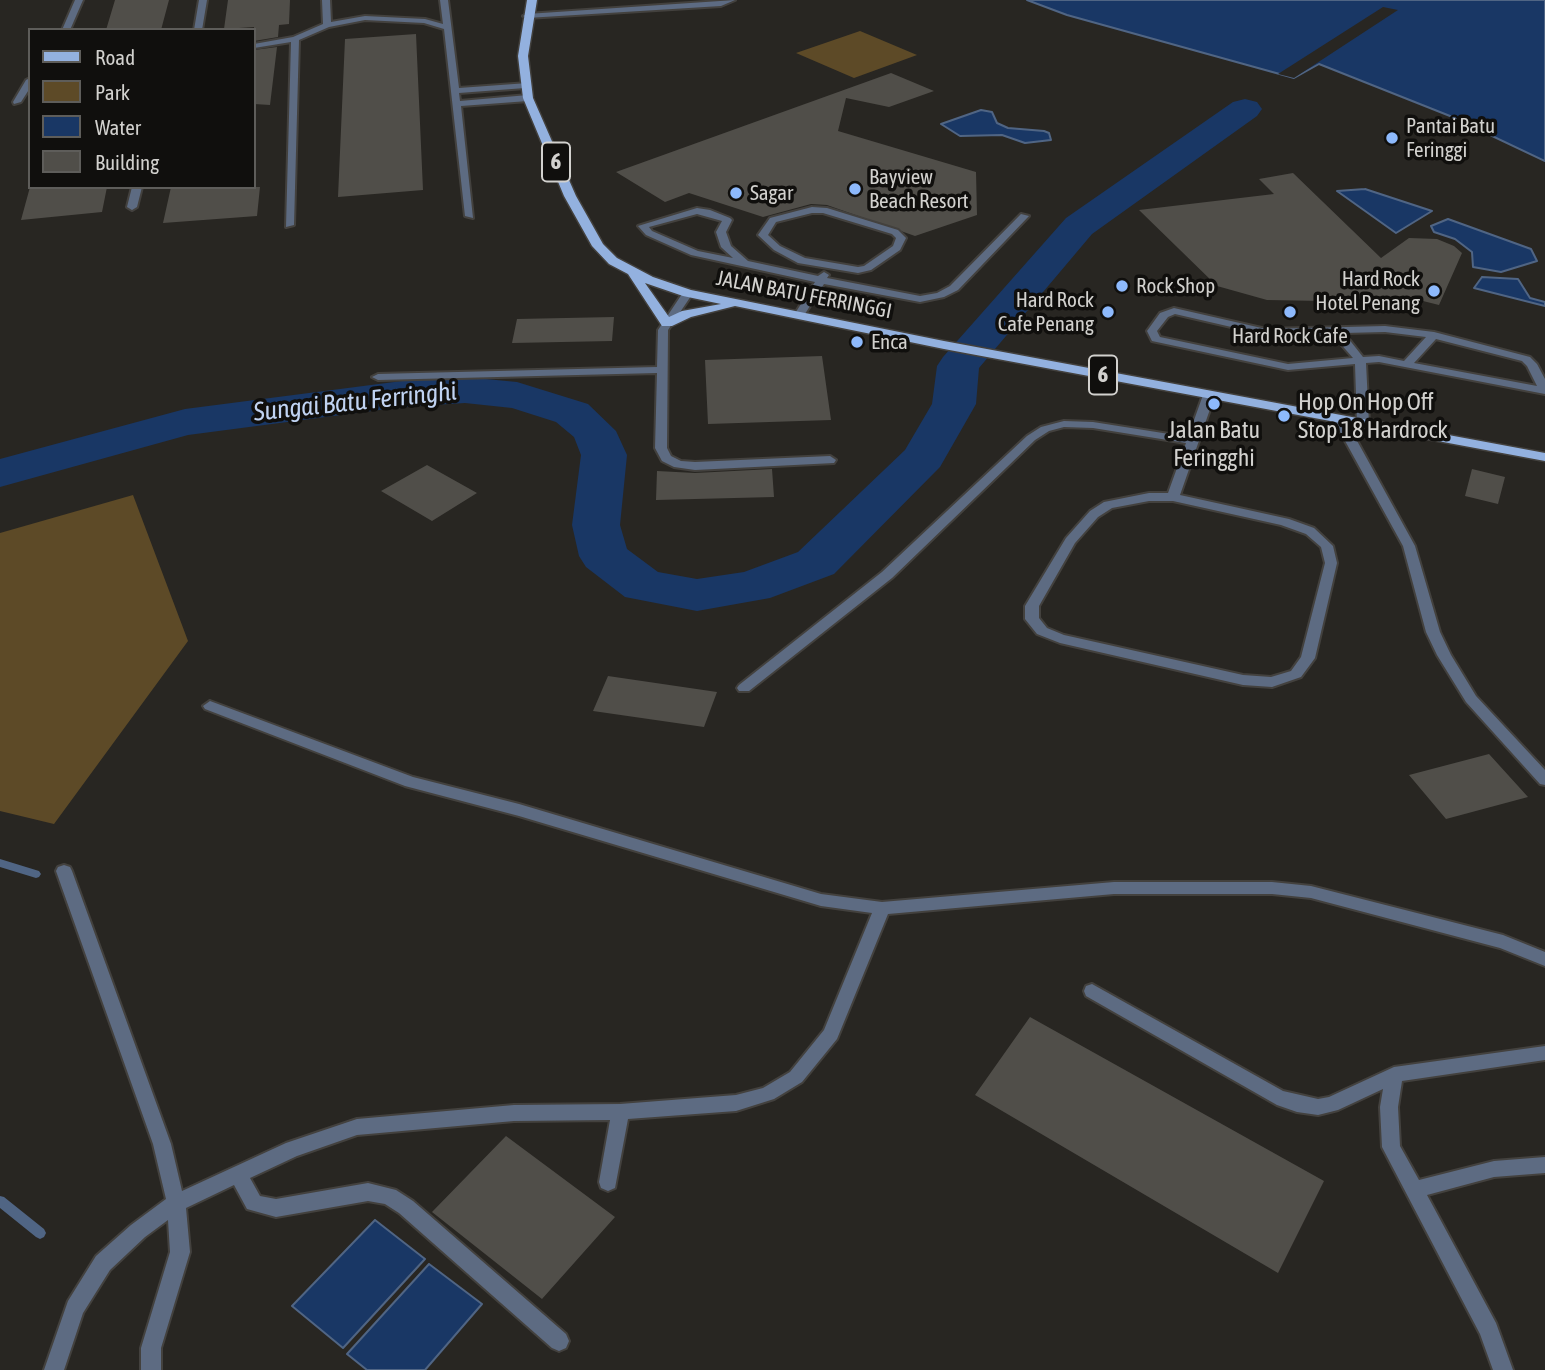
<!DOCTYPE html>
<html>
<head>
<meta charset="utf-8">
<style>
	body { margin:0 }
	#map { position:relative; width:1545px; height:1370px; overflow:hidden; background:#282622; font-family:"Asap Condensed",sans-serif }
	canvas { display:block }
	.legend { position:absolute; left:28px; top:28px; width:228px; height:161px; box-sizing:border-box; background:#100f0d; border:2px solid #5e5d5a; margin:0; padding:9px 12px; list-style:none; font-size:21px; color:#d2d1ce }
	.legend li { display:flex; align-items:center; gap:14px; height:35px }
	.legend b { width:35px; border:2px solid #5e5d5a }
</style>
</head>
<body>
<div id="map">
<canvas width="1545" height="1370"></canvas>
<ul class="legend">
<li><b style="height:9px;background:#93b1df"></b>Road</li>
<li><b style="height:19px;background:#5d4a27"></b>Park</li>
<li><b style="height:19px;background:#193765"></b>Water</li>
<li><b style="height:19px;background:#504e49"></b>Building</li>
</ul>
</div>
<script>
const ctx = document.querySelector('canvas').getContext('2d');
ctx.lineJoin = 'round';
function fill(path, color) { ctx.fillStyle = color; ctx.fill(path, 'evenodd'); }
const toPath = rows => new Path2D(rows.map(r => 'M' + r).join(''));
function stroke(path, color, width, dash) { ctx.strokeStyle = color; ctx.lineWidth = width; ctx.lineCap = dash ? 'butt' : 'round'; ctx.setLineDash(dash || []); ctx.stroke(path); }
function label(font, color, halo, rows, align = 'center') {
  ctx.font = font + ' "Asap Condensed",sans-serif'; ctx.lineWidth = 7; ctx.setLineDash([]); ctx.textBaseline = 'middle'; ctx.strokeStyle = halo; ctx.fillStyle = color; for (const [text, x, y, turn = 0] of rows) {
    ctx.save(); ctx.translate(x, y); ctx.rotate((+turn || 0) * Math.PI / 180); ctx.textAlign = isNaN(turn) ? turn : align; if (halo) ctx.strokeText(text, 0, 0); ctx.fillText(text, 0, 0); ctx.restore();
  }
}
fill(toPath([
	[860,31,917,55,854,78,796,53],
	[133,495,188,641,54,824,0,811,0,533]
]), '#5d4a27');
const water = toPath([
	[1027,0,1545,0,1545,161,1450,116,1319,64,1294,78,1067,15,1027,0],
	[981,110,992,112,997,123,1008,128,1044,131,1049,133,1051,140,1025,143,1002,135,960,136,941,124,981,110],
	[1365,189,1432,211,1396,233,1337,191,1365,189],
	[1448,219,1531,249,1537,261,1501,272,1473,267,1472,252,1455,239,1434,232,1431,226,1448,219],
	[1482,277,1518,279,1530,298,1545,302,1545,306,1474,288,1482,277],
	[375,1220,425,1259,343,1348,292,1306,375,1220],
	[429,1264,482,1304,425,1370,367,1370,347,1354,429,1264]
]);
fill(water, '#193765');
stroke(water, '#506584', 2);
fill(toPath([
	[1383,7,1398,10,1294,78,1278,74]
]), '#282622');
fill(toPath([
	[0,859,39,871,41,874,39,877,36,878,0,867,0,859],
	[0,1196,4,1197,44,1229,46,1233,44,1237,40,1239,36,1237,0,1208,0,1196]
]), '#506584');
fill(toPath([
	[1245,99,1257,102,1262,109,1257,116,1092,234,979,368,976,404,940,467,834,574,770,598,697,611,625,597,586,567,579,556,572,525,581,455,574,437,556,422,512,408,465,403,402,407,188,435,0,487,0,459,185,409,402,381,465,377,517,382,588,404,616,431,627,455,620,525,627,549,658,572,697,579,744,572,798,552,905,450,932,404,937,366,943,357,1066,218,1233,102,1245,99]
]), '#193765');
fill(toPath([
	[115,0,169,0,161,30,106,30],
	[228,0,290,0,289,24,279,25,278,37,254,41,254,27,224,29],
	[416,34,423,190,338,197,345,39],
	[277,47,270,105,254,104,254,50],
	[891,73,934,91,889,107,846,98,838,131,976,172,977,215,915,236,827,205,811,204,763,217,689,193,665,202,616,172],
	[1293,173,1381,258,1409,238,1437,239,1454,246,1462,253,1439,305,1403,296,1323,301,1267,300,1217,286,1139,210,1274,194,1259,179],
	[30,187,107,187,102,212,21,220],
	[171,187,260,187,257,216,163,223],
	[614,317,612,341,512,343,517,319],
	[822,356,831,420,708,424,705,360],
	[427,465,477,493,432,521,381,491],
	[772,469,774,497,656,500,657,471,695,473],
	[1472,469,1505,477,1498,504,1465,496],
	[608,676,717,692,704,727,593,711],
	[1489,754,1528,797,1446,819,1409,775],
	[1030,1017,1324,1181,1278,1273,975,1095],
	[506,1136,615,1217,542,1299,432,1212]
]), '#504e49');
const lane = toPath([
	[735,0,721,6,527,18,523,16,527,14,735,0],
	[812,207,827,208,898,230,906,238,900,250,871,270,858,273,798,263,774,250,758,235,770,218,812,207],
	[812,213,823,213,892,234,896,238,893,246,864,266,858,267,805,258,780,246,768,235,776,222,812,213],
	[697,208,710,210,730,218,732,220,726,232,731,246,748,261,818,276,824,272,829,275,827,278,920,296,937,293,950,286,1021,214,1029,216,958,290,944,297,920,302,824,284,803,317,799,318,794,315,815,282,691,255,646,235,638,226,697,208],
	[697,214,722,221,716,232,721,247,733,258,698,251,652,231,649,227,697,214],
	[1174,308,1266,329,1385,326,1434,332,1530,357,1537,364,1545,379,1545,394,1379,362,1366,363,1369,424,1363,427,1357,424,1355,364,1288,370,1152,341,1147,331,1160,313,1174,308],
	[1175,314,1266,335,1332,334,1353,358,1288,364,1160,337,1157,331,1168,317,1175,314],
	[1385,332,1426,337,1404,361,1379,356,1363,357,1344,333,1385,332],
	[1436,339,1522,361,1527,366,1537,386,1414,363,1436,339],
	[1209,392,1215,395,1180,495,1289,519,1314,528,1333,546,1337,563,1315,658,1301,677,1272,687,1243,685,1060,643,1037,634,1025,619,1025,606,1066,538,1090,511,1104,502,1149,493,1168,493,1186,443,1093,428,1064,427,1049,431,1035,440,892,578,749,691,739,691,737,688,739,685,882,572,1027,436,1041,427,1064,421,1093,422,1188,437,1203,395,1209,392],
	[1149,501,1173,501,1281,525,1306,534,1321,547,1325,563,1301,657,1291,671,1271,677,1243,675,1064,635,1047,628,1039,618,1039,606,1075,543,1098,517,1112,508,1149,501],
	[1339,416,1345,419,1415,546,1440,632,1451,655,1476,696,1545,770,1545,785,1540,784,1466,702,1437,655,1426,632,1403,546,1333,419,1339,416],
	[210,701,413,777,519,804,821,894,882,902,1114,882,1272,882,1311,886,1503,935,1545,952,1545,966,1500,948,1311,898,1272,894,1114,894,888,914,837,1039,802,1082,774,1099,736,1111,628,1119,615,1188,608,1191,601,1188,599,1182,610,1120,514,1121,357,1135,297,1156,250,1178,260,1196,276,1199,368,1183,396,1190,413,1201,566,1334,569,1341,566,1348,559,1351,552,1348,399,1213,385,1204,368,1201,276,1217,247,1209,234,1185,186,1208,190,1252,161,1348,161,1370,141,1370,141,1348,170,1252,168,1220,145,1237,110,1270,83,1313,64,1370,44,1370,68,1301,96,1256,131,1225,166,1199,153,1144,56,871,58,867,64,865,70,867,72,871,171,1144,182,1191,286,1143,357,1119,514,1105,620,1104,736,1095,763,1088,790,1072,824,1030,872,913,821,906,519,816,405,786,205,709,203,706,210,701],
	[1092,984,1283,1091,1318,1099,1329,1097,1394,1067,1545,1046,1545,1060,1402,1081,1398,1107,1400,1146,1419,1180,1494,1161,1545,1157,1545,1173,1494,1177,1427,1195,1496,1323,1513,1370,1493,1370,1480,1334,1382,1147,1380,1107,1383,1089,1338,1110,1318,1115,1297,1112,1277,1105,1086,996,1084,991,1086,986,1092,984]
]);
const street = toPath([
	[75,0,83,0,70,30,62,30,75,0],
	[199,0,207,0,202,30,194,30,199,0],
	[322,0,330,0,331,22,365,16,425,19,443,24,440,0,448,0,459,88,528,83,528,87,525,88,459,93,460,101,528,95,532,98,528,101,461,106,473,218,465,216,444,29,424,23,365,20,329,27,299,40,294,225,286,227,291,42,254,48,254,44,293,37,323,24,322,0],
	[30,78,30,88,21,102,14,104,13,102,26,80,30,78],
	[132,187,142,187,137,207,132,210,127,207,132,187],
	[688,290,693,293,668,330,667,448,671,456,681,461,695,462,830,456,836,460,834,463,695,470,674,467,662,461,655,448,657,373,378,380,372,377,378,374,657,367,658,330,684,291,688,290]
]);
const primary = toPath([
	[527,0,537,0,528,56,533,98,576,196,603,244,617,258,653,277,691,290,944,341,1545,453,1545,461,944,349,735,306,691,317,672,326,662,326,628,274,609,264,592,246,564,196,523,98,518,56,527,0],
	[645,283,683,296,721,304,682,311,669,317,645,283]
]);
stroke(lane, '#43413e', 4);
stroke(street, '#43413e', 4);
stroke(primary, '#43413e', 3);
fill(lane, '#5d6b82');
fill(street, '#5d6b82');
fill(primary, '#93b1df');
for (const [x, y, r, color] of [
	[1392,138,7,"#8db9fc"],
	[855,189,7,"#8db9fc"],
	[736,193,7,"#8db9fc"],
	[1122,286,7,"#8db9fc"],
	[1434,291,7,"#8db9fc"],
	[1108,312,7,"#8db9fc"],
	[1290,312,7,"#8db9fc"],
	[857,342,7,"#8db9fc"],
	[1214,404,7,"#8db9fc"],
	[1284,416,7,"#8db9fc"]
]) { const dot = new Path2D(); dot.arc(x, y, r, 0, 2 * Math.PI); ctx.fillStyle = color; ctx.fill(dot); stroke(dot, '#100f0d', 2.5); }
label('21px', '#d2d1ce', '#100f0d', [
	["Pantai Batu",1406,126],
	["Feringgi",1406,150],
	["Bayview",869,177],
	["Beach Resort",869,201],
	["Sagar",750,193],
	["Hard Rock",1420,279,"right"],
	["Hotel Penang",1420,303,"right"],
	["Rock Shop",1136,286],
	["Hard Rock",1094,300,"right"],
	["Cafe Penang",1094,324,"right"],
	["Hard Rock Cafe",1290,336,"center"],
	["Enca",871,342]
], 'left');
label('21px', '#d2d1ce', '#100f0d', [
	["JALAN BATU FERRINGGI",804,295,11]
]);
for (const [x, y, w] of [
	[556,162,28],
	[1103,375,28]
]) { const box = new Path2D(); box.roundRect(x - w / 2, y - 19.5, w, 39, 5); ctx.fillStyle = '#100f0d'; ctx.fill(box); stroke(box, '#d2d1ce', 2); }
label('bold 23px', '#d2d1ce', null, [
	["6",556,162],
	["6",1103,375]
]);
label('24px', '#d2d1ce', '#100f0d', [
	["Hop On Hop Off",1298,402],
	["Stop 18 Hardrock",1298,430],
	["Jalan Batu",1214,430,"center"],
	["Feringghi",1214,458,"center"]
], 'left');
label('italic 26px', '#c0d3f2', '#100f0d', [
	["Sungai Batu Ferringhi",355,402,-6]
]);
</script>
</body>
</html>
